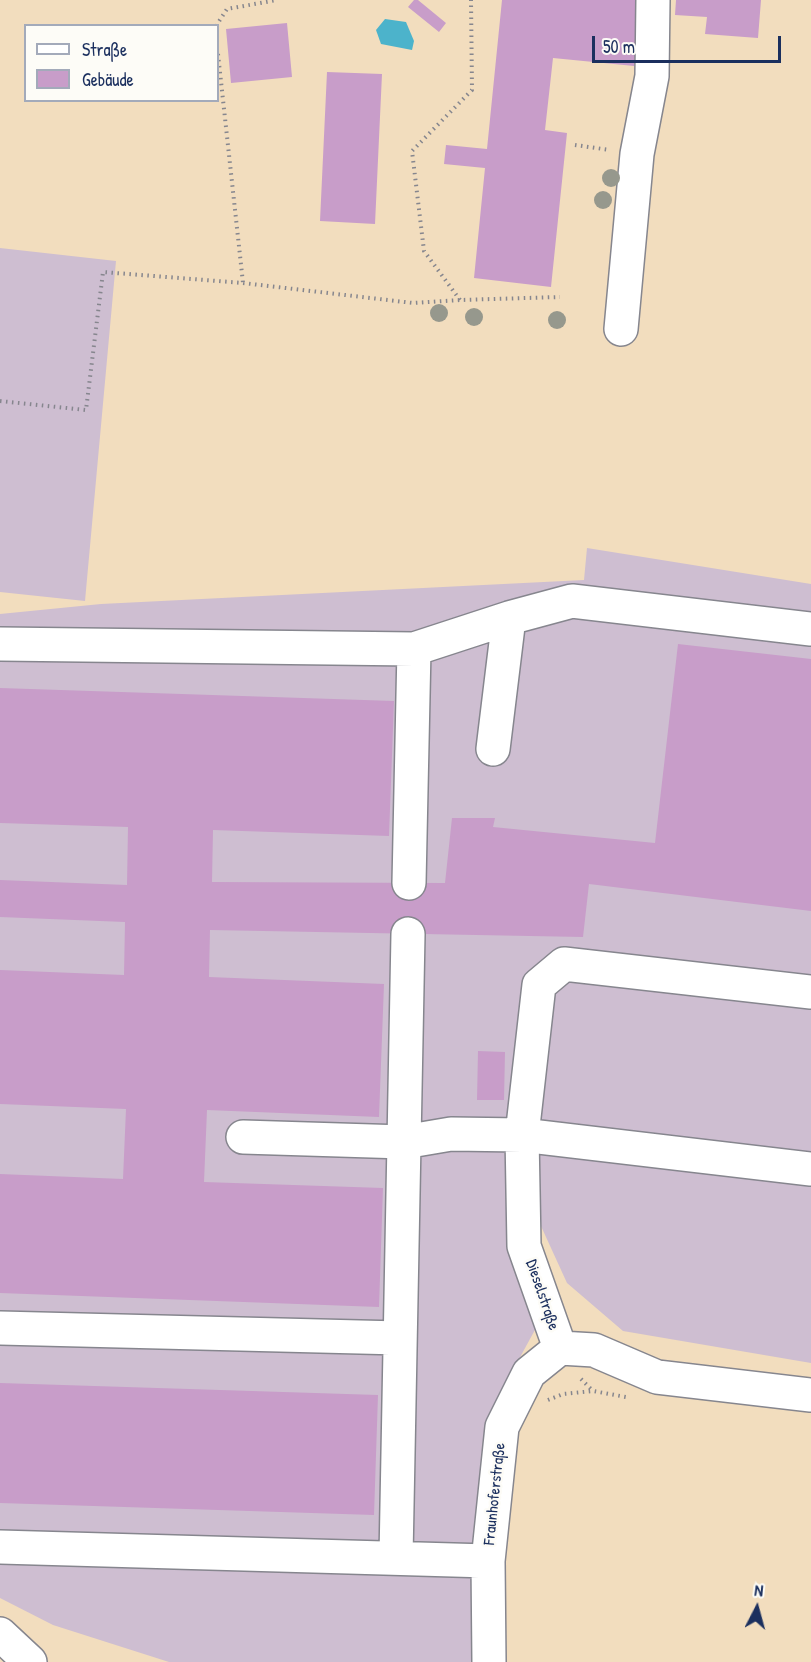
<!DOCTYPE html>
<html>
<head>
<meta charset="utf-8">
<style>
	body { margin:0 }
	#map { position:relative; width:811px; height:1662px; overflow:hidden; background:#f2ddbe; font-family:"Patrick Hand",sans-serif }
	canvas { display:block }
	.legend { position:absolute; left:24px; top:24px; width:195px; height:78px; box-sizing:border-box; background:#fdfcf7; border:2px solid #a3aaba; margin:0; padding:8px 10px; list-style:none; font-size:18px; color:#1b2f5e }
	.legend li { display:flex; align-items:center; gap:12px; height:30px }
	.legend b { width:30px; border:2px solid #a3aaba }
	.north { position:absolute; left:727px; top:1578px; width:60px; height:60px; -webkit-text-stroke:4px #fdfcf7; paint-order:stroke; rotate:6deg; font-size:16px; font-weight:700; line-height:24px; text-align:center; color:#1b2f5e }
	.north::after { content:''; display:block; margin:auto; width:21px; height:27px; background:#1b2f5e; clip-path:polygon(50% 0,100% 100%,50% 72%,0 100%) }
	.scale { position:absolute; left:592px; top:36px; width:189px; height:27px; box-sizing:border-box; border:3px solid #1b2f5e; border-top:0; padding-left:8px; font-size:18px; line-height:21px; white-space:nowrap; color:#1b2f5e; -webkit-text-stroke:4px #fdfcf7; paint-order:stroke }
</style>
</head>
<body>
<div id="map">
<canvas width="811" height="1662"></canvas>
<ul class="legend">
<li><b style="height:8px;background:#fff"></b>Straße</li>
<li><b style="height:16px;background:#c89dc9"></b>Gebäude</li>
</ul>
<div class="north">N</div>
<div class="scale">50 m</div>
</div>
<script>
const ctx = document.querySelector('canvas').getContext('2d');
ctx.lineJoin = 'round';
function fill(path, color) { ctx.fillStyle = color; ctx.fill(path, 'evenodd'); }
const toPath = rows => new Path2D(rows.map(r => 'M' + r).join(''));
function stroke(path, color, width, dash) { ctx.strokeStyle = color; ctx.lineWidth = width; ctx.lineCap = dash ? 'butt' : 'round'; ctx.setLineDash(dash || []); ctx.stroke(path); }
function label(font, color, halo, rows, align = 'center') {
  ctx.font = font + ' "Patrick Hand",sans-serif'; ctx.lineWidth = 5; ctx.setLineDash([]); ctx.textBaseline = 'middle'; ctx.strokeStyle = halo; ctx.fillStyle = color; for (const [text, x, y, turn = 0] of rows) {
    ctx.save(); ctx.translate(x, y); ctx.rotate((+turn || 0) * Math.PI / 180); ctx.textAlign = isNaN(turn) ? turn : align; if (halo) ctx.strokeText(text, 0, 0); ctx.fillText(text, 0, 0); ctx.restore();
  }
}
fill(toPath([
	[0,248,116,261,85,601,0,592],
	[587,548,811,584,811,1363,623,1331,567,1283,514,1167,509,1250,536,1328,489,1414,477,1662,169,1662,53,1625,0,1598,0,614,101,604,584,580]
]), '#cebed1');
fill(toPath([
	[385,19,406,22,414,41,412,50,381,44,376,30]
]), '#4cb3cb');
fill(toPath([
	[414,0,418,0,446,23,439,32,408,7],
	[502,0,641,0,634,66,553,58,545,130,567,133,551,287,474,278,485,168,444,164,446,145,487,149],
	[676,0,761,0,758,38,705,34,707,17,675,15],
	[287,23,292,77,231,83,226,29],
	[327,72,382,74,375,224,320,221],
	[678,644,811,659,811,911,589,884,583,937,210,930,209,977,384,984,379,1117,207,1110,204,1182,383,1188,379,1307,0,1293,0,1174,123,1179,126,1109,0,1104,0,970,124,975,125,922,0,917,0,880,127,885,128,827,0,823,0,688,394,701,389,836,213,830,212,882,445,883,452,818,495,818,493,827,655,843],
	[478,1051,505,1052,504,1100,477,1100],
	[0,1383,378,1395,374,1515,0,1503]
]), '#c89dc9');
const minor = toPath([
	[621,329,637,154,652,76,653,0],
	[0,644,414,649,509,618,572,601,811,629],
	[493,749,509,618],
	[409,883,414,649],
	[243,1137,404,1142,451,1134,522,1135,811,1169],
	[0,1328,400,1338],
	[560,1348,524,1246,522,1135,539,985,564,964,811,992],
	[560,1348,594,1350,657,1377,811,1395],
	[0,1547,488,1561],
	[396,1557,408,934],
	[0,1634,30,1662],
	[489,1662,488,1561,502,1427,529,1373,560,1348]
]);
stroke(minor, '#86868e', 36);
stroke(toPath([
	[216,26,227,9,277,0],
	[218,54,243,283],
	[575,145,610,150],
	[460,300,424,251,412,151,472,90,471,0],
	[0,401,86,410,103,272,243,283,413,303,460,300,560,297],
	[581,1379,593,1391],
	[548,1400,563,1394,593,1391,626,1397]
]), '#86868e', 4, [1.5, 4.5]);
stroke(minor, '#fff', 33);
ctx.fillStyle = '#96988d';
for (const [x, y] of [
	[611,178],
	[603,200],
	[439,313],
	[474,317],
	[557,320]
]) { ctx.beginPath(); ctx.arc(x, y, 9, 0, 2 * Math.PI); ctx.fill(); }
label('16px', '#1b2f5e', '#fdfcf7', [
	["Dieselstraße",542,1295,71],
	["Fraunhoferstraße",495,1494,-84]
]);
</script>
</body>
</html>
